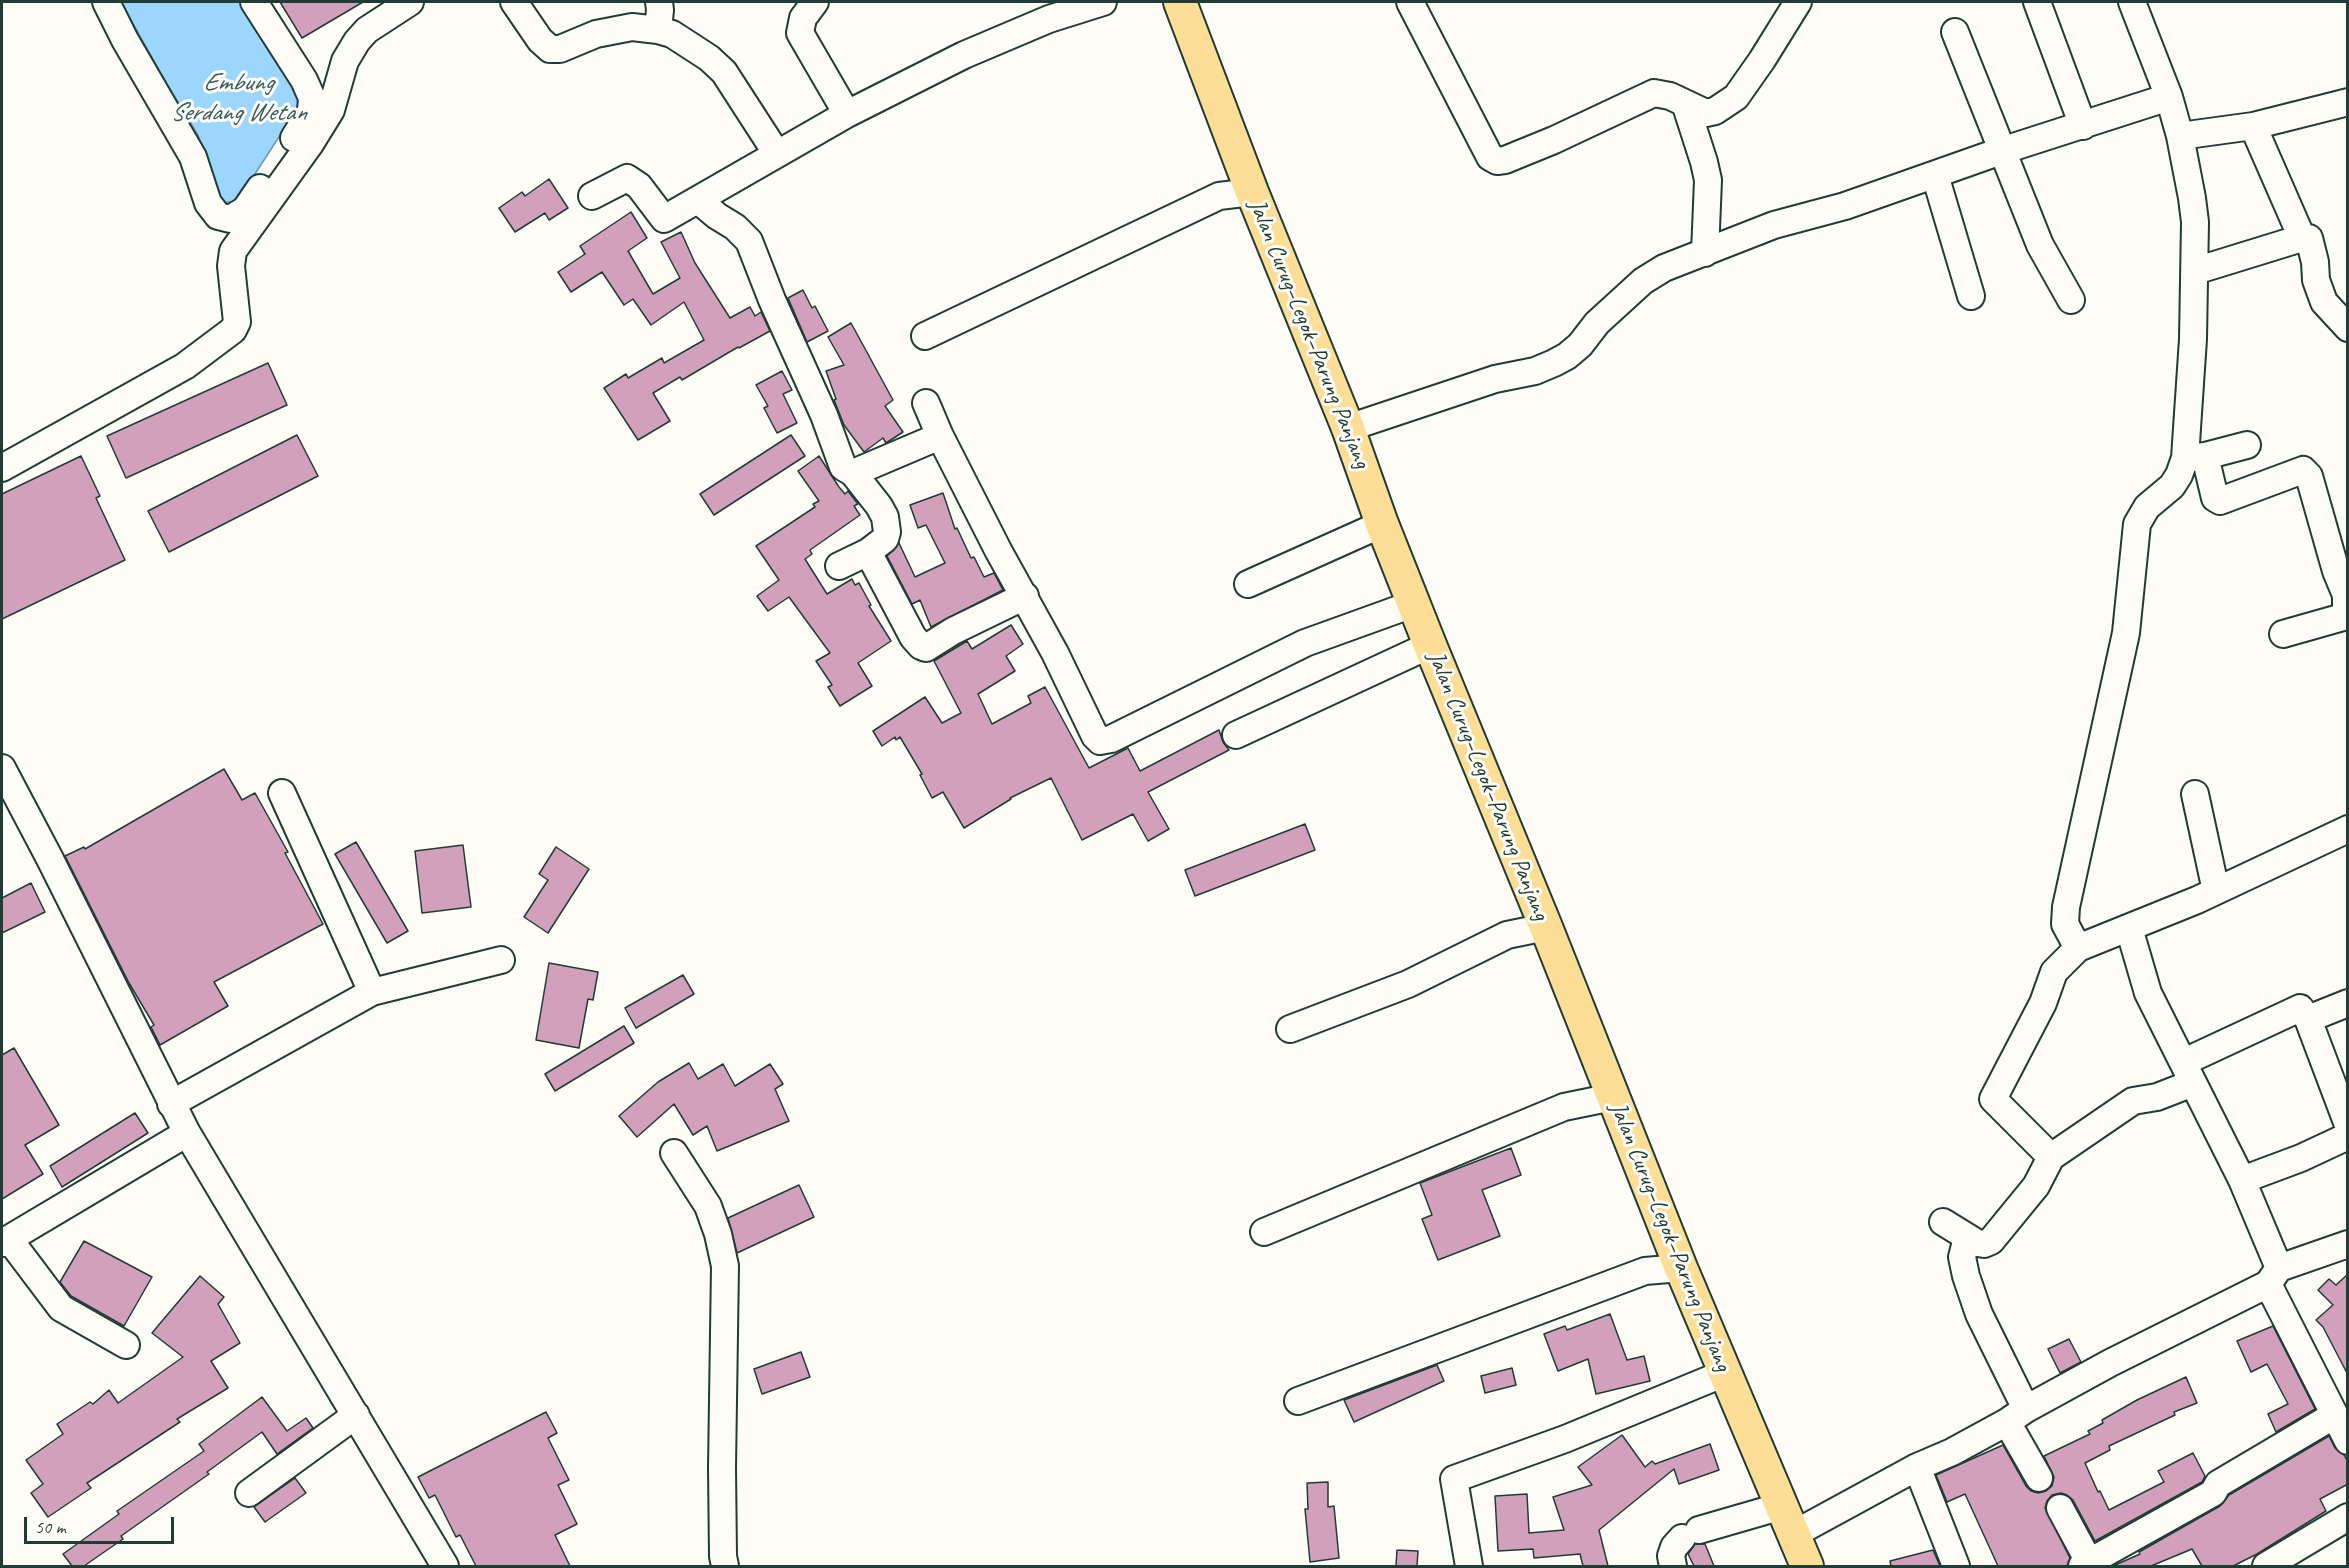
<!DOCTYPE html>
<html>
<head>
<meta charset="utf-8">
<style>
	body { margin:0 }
	#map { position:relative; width:2349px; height:1568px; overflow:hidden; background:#fdfcf7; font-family:Caveat,sans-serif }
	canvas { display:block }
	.frame { position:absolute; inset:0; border:3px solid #1f3d34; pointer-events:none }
	.scale { position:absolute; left:24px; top:1517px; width:150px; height:27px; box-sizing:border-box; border:3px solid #1f3d34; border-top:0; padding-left:8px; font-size:18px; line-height:21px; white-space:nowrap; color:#1f3d34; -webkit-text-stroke:4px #fdfcf7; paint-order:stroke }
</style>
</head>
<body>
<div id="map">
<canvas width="2349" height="1568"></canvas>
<div class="frame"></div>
<div class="scale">50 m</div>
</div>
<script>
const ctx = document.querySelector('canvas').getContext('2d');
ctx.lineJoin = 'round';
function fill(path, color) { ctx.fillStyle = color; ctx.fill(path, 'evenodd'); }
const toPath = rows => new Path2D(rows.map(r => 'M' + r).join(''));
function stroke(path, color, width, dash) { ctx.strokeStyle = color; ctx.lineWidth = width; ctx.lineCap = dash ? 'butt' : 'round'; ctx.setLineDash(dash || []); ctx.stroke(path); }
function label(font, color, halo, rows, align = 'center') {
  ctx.font = font + ' Caveat,sans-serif'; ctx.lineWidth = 6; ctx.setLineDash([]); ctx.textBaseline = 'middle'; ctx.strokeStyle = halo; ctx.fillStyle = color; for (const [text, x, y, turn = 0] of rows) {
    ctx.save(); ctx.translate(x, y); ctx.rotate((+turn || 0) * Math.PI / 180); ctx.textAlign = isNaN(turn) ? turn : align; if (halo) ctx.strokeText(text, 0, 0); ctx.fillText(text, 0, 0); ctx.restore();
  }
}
const water = toPath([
	[121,2,241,2,299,95,299,106,242,194,232,202,223,202,218,196,210,166,198,135,168,86,121,2]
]);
fill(water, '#9dd6fd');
stroke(water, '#6b99ad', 1.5);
const building = toPath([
	[280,2,363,2,302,38,280,2],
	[549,179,568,208,549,220,545,213,515,232,499,208,522,192,525,196,549,179],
	[631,212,647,238,628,251,653,294,680,278,661,242,681,232,695,263,730,318,750,307,755,316,761,312,770,331,739,348,738,347,682,380,680,377,653,393,670,421,638,440,604,388,626,374,628,378,662,358,664,363,704,340,684,302,651,325,633,299,624,305,602,272,571,292,558,272,585,254,580,246,631,212],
	[803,290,812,308,815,306,828,331,807,342,788,298,803,290],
	[851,323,893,400,885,406,903,432,886,443,883,438,864,452,844,425,834,400,836,399,826,371,844,365,828,337,851,323],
	[268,363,287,405,126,478,107,436,268,363],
	[782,371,792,390,783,394,797,423,777,433,764,408,768,406,756,385,782,371],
	[297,435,318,476,169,552,148,511,297,435],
	[791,435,805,456,714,515,700,494,791,435],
	[81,456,100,496,96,498,125,560,2,619,2,494,81,456],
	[819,456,839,487,845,494,848,491,858,504,854,506,860,515,810,550,812,554,805,559,827,594,852,579,855,585,859,583,871,605,869,606,891,641,858,663,872,686,840,706,828,687,832,685,816,661,830,653,789,597,768,611,757,596,779,580,756,546,815,507,813,504,819,501,798,471,819,456],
	[943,493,955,529,957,528,971,558,974,557,984,577,994,573,1003,590,931,627,920,600,912,604,887,556,899,543,915,577,945,563,926,525,918,528,910,505,943,493],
	[1011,625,1023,644,1006,656,1015,671,978,694,992,724,1031,703,1028,696,1045,687,1089,768,1128,748,1140,771,1219,730,1223,742,1229,750,1148,792,1169,829,1148,841,1133,814,1082,840,1051,778,1010,798,1011,799,964,828,943,792,932,798,920,775,922,774,900,737,896,740,895,737,882,746,873,731,925,697,942,723,961,713,934,661,967,641,972,649,1011,625],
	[224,769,242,800,255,793,288,852,285,853,323,924,214,982,228,1006,160,1045,151,1027,154,1025,129,983,65,856,84,847,85,849,224,769],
	[1305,824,1315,850,1195,896,1185,870,1305,824],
	[356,842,408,931,387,943,335,854,356,842],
	[463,845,471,907,422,913,415,851,463,845],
	[556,847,589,869,548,933,524,917,548,880,539,874,556,847],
	[31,883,45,912,2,933,2,898,31,883],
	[549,963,598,972,593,1000,588,999,579,1048,536,1040,549,963],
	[683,975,694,994,636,1028,625,1008,683,975],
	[624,1026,634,1043,555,1091,545,1074,624,1026],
	[14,1048,59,1125,25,1145,43,1174,2,1199,2,1055,14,1048],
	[689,1063,698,1079,723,1064,735,1086,770,1064,783,1084,775,1089,789,1121,717,1151,707,1126,693,1135,674,1104,637,1137,619,1116,658,1082,689,1063],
	[135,1113,148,1133,62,1187,50,1166,135,1113],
	[1511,1148,1521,1175,1482,1190,1500,1236,1438,1260,1422,1219,1432,1215,1420,1183,1511,1148],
	[799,1185,814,1217,737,1253,728,1218,799,1185],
	[84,1241,152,1277,124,1326,71,1296,60,1282,84,1241],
	[2348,1274,2348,1375,2323,1327,2316,1320,2333,1305,2318,1290,2329,1279,2336,1285,2348,1274],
	[200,1276,224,1297,218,1304,240,1343,211,1361,228,1388,177,1419,180,1422,87,1483,91,1488,48,1517,31,1493,43,1484,26,1460,63,1434,57,1424,90,1402,93,1404,109,1390,118,1403,183,1357,152,1333,200,1276],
	[1610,1314,1627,1360,1644,1356,1650,1381,1596,1394,1588,1359,1558,1371,1544,1334,1565,1326,1567,1330,1610,1314],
	[2273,1326,2315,1409,2276,1432,2268,1414,2288,1404,2267,1364,2251,1372,2237,1341,2273,1326],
	[2069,1339,2081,1362,2060,1373,2048,1349,2069,1339],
	[801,1352,810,1377,762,1394,754,1369,801,1352],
	[1437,1365,1444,1381,1354,1422,1344,1400,1437,1365],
	[1512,1368,1516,1385,1485,1393,1481,1376,1512,1368],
	[2186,1377,2197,1403,2174,1412,2175,1415,2109,1446,2110,1450,2085,1463,2098,1492,2100,1491,2109,1510,2164,1482,2158,1471,2193,1453,2205,1476,2202,1482,2095,1541,2073,1500,2067,1495,2061,1493,2052,1495,2047,1501,2045,1508,2070,1558,2067,1566,1998,1566,1965,1494,1947,1502,1936,1475,2003,1445,2026,1486,2031,1491,2038,1493,2046,1491,2052,1486,2054,1477,2044,1456,2090,1434,2088,1431,2103,1423,2102,1420,2137,1400,2186,1377],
	[262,1397,287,1431,306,1418,313,1428,277,1454,262,1432,207,1472,209,1474,121,1536,123,1539,84,1566,72,1566,63,1554,119,1514,117,1511,204,1451,199,1444,262,1397],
	[546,1412,557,1433,548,1438,569,1480,558,1485,577,1524,555,1535,570,1566,476,1566,460,1535,456,1537,435,1495,429,1498,418,1477,546,1412],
	[1622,1435,1645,1467,1652,1461,1655,1464,1710,1444,1719,1470,1679,1484,1674,1469,1599,1530,1608,1566,1583,1566,1580,1554,1534,1558,1533,1549,1498,1551,1495,1496,1527,1494,1529,1533,1564,1530,1553,1497,1592,1485,1578,1467,1622,1435],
	[2329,1436,2335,1448,2344,1455,2348,1462,2348,1484,2320,1499,2326,1511,2257,1554,2233,1566,2202,1566,2192,1549,2151,1566,2113,1566,2140,1554,2139,1552,2220,1506,2229,1495,2329,1436],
	[295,1478,306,1493,265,1522,254,1507,295,1478],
	[1328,1482,1328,1507,1334,1506,1339,1558,1310,1562,1305,1509,1308,1509,1307,1483,1328,1482],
	[1695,1544,1705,1544,1714,1566,1694,1566,1688,1554,1695,1544],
	[1397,1550,1418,1551,1417,1566,1396,1566,1397,1550],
	[1933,1550,1940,1566,1891,1566,1890,1561,1933,1550]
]);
fill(building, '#d3a0bb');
stroke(building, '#1f3d34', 1.5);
const minor = toPath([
	[106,2,125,40,193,157,208,203,218,216,230,219,245,210,260,188],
	[254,2,304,80,312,98,311,111,294,138],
	[514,2,540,40,550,49,560,49,596,34,632,27,658,30,672,34,709,58,724,72,777,154],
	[815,2,803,18,800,33,847,114],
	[1410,2,1490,157,1497,161,1505,160,1554,140,1654,93,1670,96,1706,113,1715,111,1736,97,1762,60,1798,2],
	[2037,2,2083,126],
	[658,30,660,10,659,2],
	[1955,32,2040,245,2071,300],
	[1685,103,1704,162,1708,180,1705,253],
	[2253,126,2302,238],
	[2180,136,2253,126,2348,102],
	[1935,175,1971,296],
	[592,196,627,178,639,186,664,219,847,114,964,55,1049,19,1103,2],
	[698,200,717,216,735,227,749,241,772,300,824,415,843,467,853,473,940,436],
	[2195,271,2302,238,2309,238,2315,262,2316,280,2324,302,2348,328],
	[925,336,1219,196,1252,192],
	[926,403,940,436,998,550,1055,653,1095,736,1100,741,1111,739,1305,643,1413,604],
	[1348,428,1495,379,1535,371,1554,363,1567,356,1580,345,1597,323,1643,281,1664,268,1774,225,1845,206,2001,151,2169,97],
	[2205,456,2215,498,2220,501,2303,470,2309,476,2336,571,2346,595,2346,613,2343,617,2283,634],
	[2188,458,2205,456,2247,445],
	[2,468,185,366,233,330,237,322,231,266,233,251,310,144,331,110,345,61,357,41,367,30,410,2],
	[868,552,913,637,921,646,926,648,953,631,1025,596],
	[839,566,868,552,885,539,887,532,885,517,879,506,853,473],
	[1248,584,1382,524],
	[1236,735,1430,645],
	[2,768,50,859,187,1133,445,1566],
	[282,793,372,992],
	[2195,794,2216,891],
	[2129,928,2148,993,2242,1180,2279,1268],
	[2078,948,2065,924,2066,907,2126,633,2137,524,2147,507,2172,486,2179,475,2185,458,2193,339,2195,222,2192,198,2180,136,2169,97,2132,2],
	[2308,1019,2348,1003],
	[1290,1029,1408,984,1507,935,1546,927],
	[2184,1062,2300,1008,2308,1019,2348,1125],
	[171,1104,372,992,501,960],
	[674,1153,708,1206,718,1234,725,1266,722,1468,723,1556,725,1566],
	[2051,1157,1993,1099,2043,1003,2054,972,2078,948,2197,900,2348,829],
	[2242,1180,2301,1158,2348,1136],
	[1943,1222,1977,1243,1984,1244,1991,1241,2036,1186,2051,1157,2133,1101,2157,1097,2193,1083],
	[1264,1232,1564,1107,1613,1097],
	[1967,1238,1962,1257,1966,1276,1979,1314,2026,1409],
	[9,1239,61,1308,126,1345],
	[2,1243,187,1133],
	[2268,1284,2348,1441],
	[1298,1401,1645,1271,1681,1268],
	[2007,1422,2039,1478],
	[1917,1467,1956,1566],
	[249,1493,356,1415],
	[2060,1508,2089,1562],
	[1699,1530,1782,1506],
	[1794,1534,1917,1467,1952,1452,2007,1422,2026,1409,2110,1363,2268,1284,2279,1268,2348,1244],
	[1469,1566,1454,1479,1565,1439,1725,1373],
	[1673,1566,1671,1556,1674,1547,1682,1538],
	[2082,1566,2213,1493,2218,1484,2333,1416],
	[2266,1566,2348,1517]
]);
const major = toPath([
	[1180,2,1252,192,1348,428,1382,524,1430,645,1546,927,1681,1268,1807,1566]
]);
stroke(minor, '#1f3d34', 30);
stroke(major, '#1f3d34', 36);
stroke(minor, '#fdfcf7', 26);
stroke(major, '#fdde96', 32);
label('24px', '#1f3d34', '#fdfcf7', [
	["Jalan Curug–Legok–Parung Panjang",1309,334,68],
	["Jalan Curug–Legok–Parung Panjang",1488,786,68],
	["Jalan Curug–Legok–Parung Panjang",1670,1237,68]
]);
label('italic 26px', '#385c5c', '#fdfcf7', [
	["Embung",238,83],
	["Serdang Wetan",238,113]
]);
</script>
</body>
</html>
